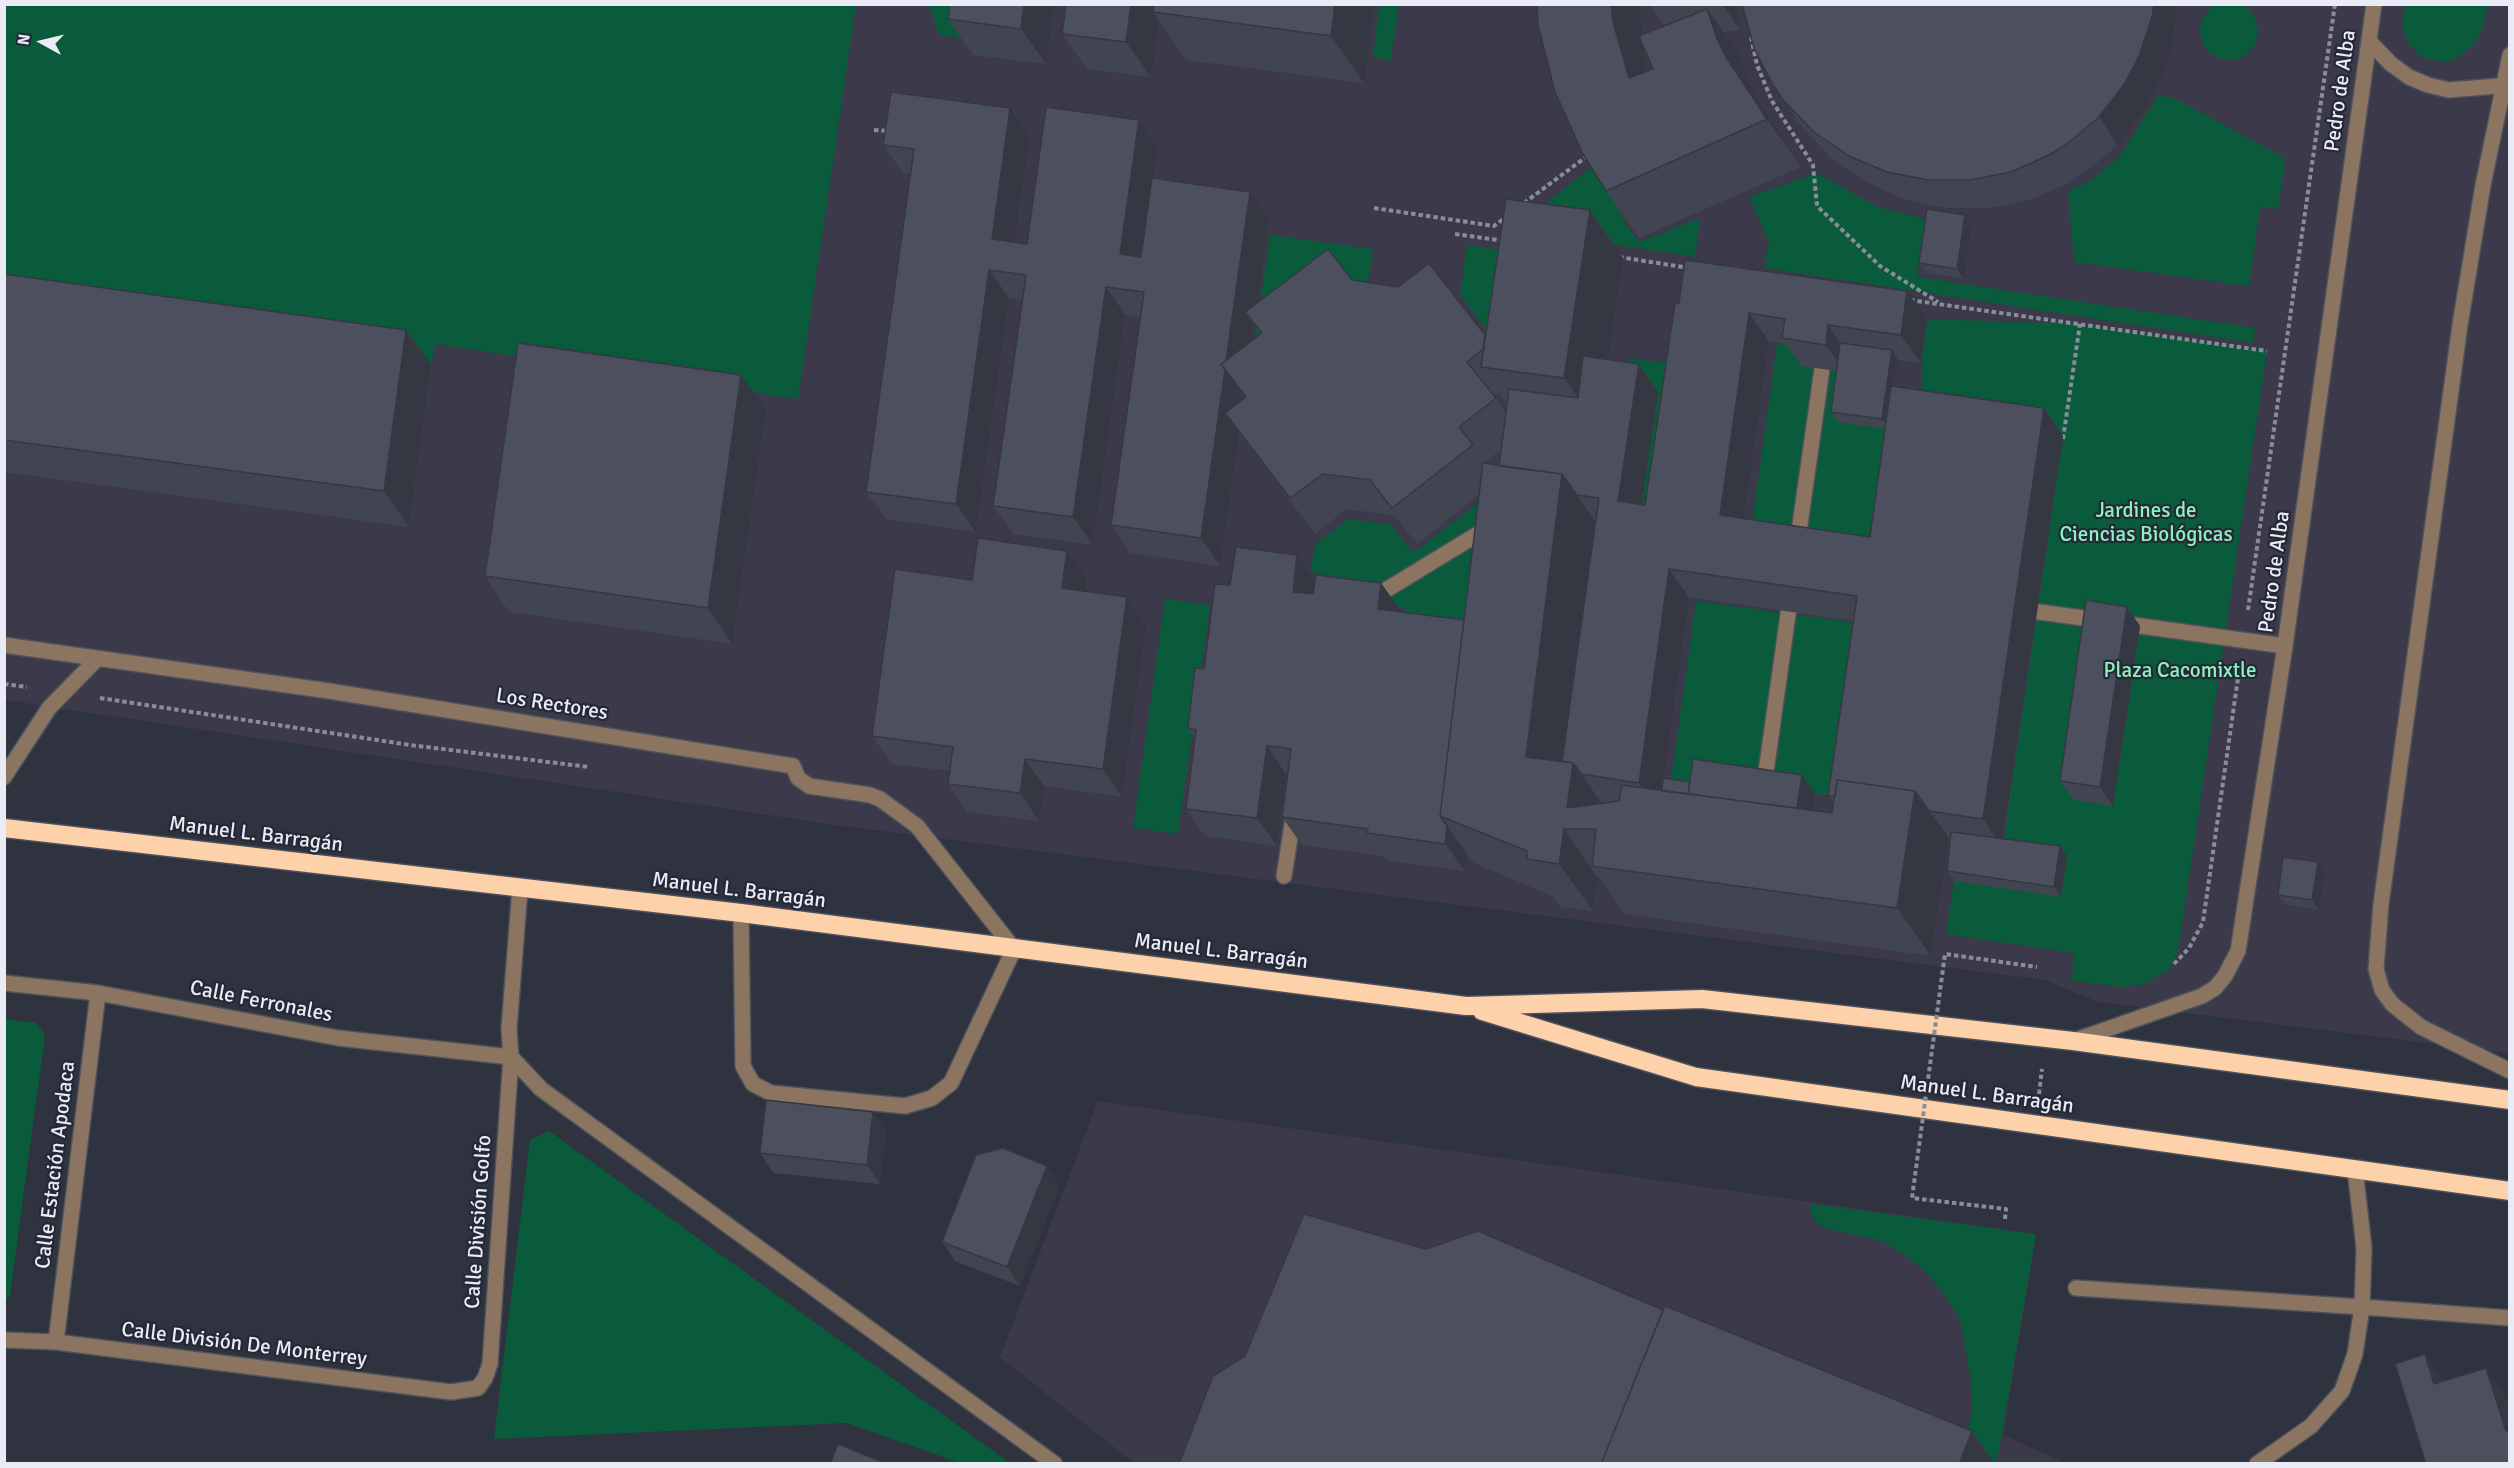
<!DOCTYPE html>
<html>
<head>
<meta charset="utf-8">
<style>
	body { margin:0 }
	#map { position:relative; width:2514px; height:1468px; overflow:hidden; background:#2f333f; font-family:Signika,sans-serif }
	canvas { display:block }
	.frame { position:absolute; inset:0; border:6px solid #e9ecf5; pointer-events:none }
	.north { position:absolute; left:12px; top:12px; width:60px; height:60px; -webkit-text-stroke:4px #252935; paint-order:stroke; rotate:278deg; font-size:16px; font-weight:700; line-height:24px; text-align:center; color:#e9ecf5 }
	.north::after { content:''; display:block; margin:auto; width:21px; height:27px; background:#e9ecf5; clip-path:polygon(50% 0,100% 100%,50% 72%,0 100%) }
</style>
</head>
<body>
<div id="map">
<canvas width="2514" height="1468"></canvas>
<div class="frame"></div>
<div class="north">N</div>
</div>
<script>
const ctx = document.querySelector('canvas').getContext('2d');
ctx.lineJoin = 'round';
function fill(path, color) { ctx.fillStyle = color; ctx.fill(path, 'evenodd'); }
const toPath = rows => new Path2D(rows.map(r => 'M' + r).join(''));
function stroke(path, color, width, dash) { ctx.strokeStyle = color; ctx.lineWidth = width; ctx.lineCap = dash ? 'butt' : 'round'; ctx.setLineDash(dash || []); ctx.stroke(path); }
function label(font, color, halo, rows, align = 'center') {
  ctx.font = font + ' Signika,sans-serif'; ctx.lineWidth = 4.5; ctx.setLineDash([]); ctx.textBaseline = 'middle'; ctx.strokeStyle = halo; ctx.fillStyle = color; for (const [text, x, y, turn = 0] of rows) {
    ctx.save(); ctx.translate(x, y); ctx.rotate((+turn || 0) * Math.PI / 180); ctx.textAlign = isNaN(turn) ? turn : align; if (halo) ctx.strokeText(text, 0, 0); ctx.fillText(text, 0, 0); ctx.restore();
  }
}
fill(toPath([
	[4,5,2509,5,2509,1053,2098,1002,2045,980,835,825,5,700],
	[1098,1101,2036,1234,2003,1435,2066,1463,1134,1463,1000,1357]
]), '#3b394a');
fill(toPath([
	'2200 31a29 29 0 1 1 58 0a29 29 0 1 1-58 0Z',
	[4,5,856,5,798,399,435,344,408,520,5,460],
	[929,5,970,5,965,39,939,35],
	[1379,5,1399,5,1391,60,1373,57],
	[2405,5,2405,4,2488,5,2481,33,2474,44,2457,59,2444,62,2421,57,2407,42,2402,22],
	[2158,96,2172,97,2285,158,2278,209,2260,207,2249,286,2074,262,2068,191,2090,181,2119,157],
	[1595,164,1627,226,1639,242,1700,218,1695,257,1513,229],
	[1817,173,1878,207,1925,219,1917,277,2255,328,2253,343,1764,268,1769,242,1749,197],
	[1270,235,1373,249,1368,281,1353,285,1255,339],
	[1467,245,1531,254,1516,371,1460,294],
	[1927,319,2080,324,2267,351,2178,952,2169,970,2145,984,2123,987,2072,981,2074,953,1946,934,1954,881,2002,847,2063,437,1922,416,1921,363],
	[1777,343,1804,347,1845,372,1894,430,1876,562,1749,544],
	[1629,358,1678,364,1656,531,1638,529,1658,392,1624,387],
	[1491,493,1486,644,1402,633,1405,608,1318,596,1321,574,1310,572,1315,544,1348,519,1390,524,1413,553],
	[1165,599,1210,605,1178,834,1133,828],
	[1696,601,1879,626,1854,799,1707,779,1670,788],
	[5,1019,36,1023,45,1035,10,1295,5,1300],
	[549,1131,1010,1463,960,1463,847,1423,494,1439,530,1140],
	[1811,1204,2036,1234,1997,1463,1990,1463,1961,1451,1972,1414,1972,1386,1960,1319,1943,1293,1925,1271,1903,1254,1882,1241,1828,1229,1818,1224,1810,1212]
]), '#0a5b3c');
const minor = toPath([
	[2369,41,2391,64,2409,77,2428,85,2449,90,2510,85],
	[2510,55,2483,185,2460,325,2381,904,2376,969,2382,990,2392,1004,2421,1027,2510,1071],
	[1797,546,1822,369],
	[1368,601,1491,526],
	[2018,609,2285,646],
	[4,645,329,691,793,766,798,778,809,786,870,795,880,799,917,826,1014,949,951,1083,932,1098,905,1106,771,1093,753,1084,743,1066,741,913],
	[4,777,49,708,97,659],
	[1764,786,1791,593],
	[1284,876,1294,812],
	[4,983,98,993,338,1038,511,1057],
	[2073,1041,2202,996,2215,988,2225,976,2238,951,2285,646,2374,4],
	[511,1057,541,1089,1055,1464],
	[2355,1169,2364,1248,2362,1307,2510,1318],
	[2076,1288,2362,1307,2355,1354,2342,1391,2311,1426,2257,1464],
	[4,1340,56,1342,451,1392,478,1388,485,1378,490,1364,511,1057,509,1029,520,888],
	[56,1342,98,993]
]);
const highway = toPath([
	[4,828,741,913,1466,1006,1702,999,2073,1041,2510,1100],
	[1482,1011,1696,1077,2510,1191]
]);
stroke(minor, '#4d515c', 18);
stroke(highway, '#4d515c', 21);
stroke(toPath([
	[1751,37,1757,65,1772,101,1813,165,1817,206,1880,266,1938,302],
	[874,130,888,131],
	[1524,203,1586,157],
	[1374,208,1494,226,1506,217],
	[1455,234,1505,241],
	[1619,257,1689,268],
	[1910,300,2267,351],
	[2063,439,2080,324],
	[2248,610,2335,4],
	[4,684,27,687],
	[100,698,410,745,589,767],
	[2174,964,2189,948,2203,922,2239,671],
	[2039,1094,2042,1069]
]), '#8a8d98', 4, [4.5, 3]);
stroke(minor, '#8b7561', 15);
stroke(highway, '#fdd1a9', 18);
stroke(toPath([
	[2005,1219,2006,1209,1912,1198,1945,954,2037,967]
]), '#8a8d98', 4, [4.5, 3]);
fill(toPath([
	[1054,4,1046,64,973,55,948,19],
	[1066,4,1374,4,1364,83,1186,60,1159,21,1151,77,1087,69,1062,34],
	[1537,4,1640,4,1640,11,1642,35,1665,26,1650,4,1737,4,1740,30,1723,32,1741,56,1750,86,1760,104,1801,167,1639,238,1606,191],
	[1644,47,1653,69,1647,71,1646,70],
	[1742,4,2177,4,2172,45,2159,84,2144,111,2118,145,2086,171,2069,183,2030,200,1989,208,1948,208,1906,200,1868,183,1833,160,1804,130,1773,85],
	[1010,108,1030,136,1015,243,1027,244,1139,120,1158,148,1154,178,1269,220,1257,303,1352,280,1485,335,1590,210,1623,258,1608,359,1639,364,1658,392,1641,504,1645,505,1675,303,1927,319,1921,363,1898,360,1895,387,2044,408,2063,436,2004,839,2067,856,2061,897,1954,881,1947,871,1950,839,1949,839,1931,956,1625,914,1599,877,1597,877,1593,911,1560,907,1552,896,1474,863,1467,854,1465,871,1387,861,1383,856,1302,845,1282,817,1288,774,1286,774,1277,846,1205,836,1186,809,1195,739,1188,728,1204,669,1230,585,1315,580,1381,583,1400,612,1464,620,1480,494,1417,544,1395,516,1347,509,1315,534,1239,433,1220,566,1130,553,1111,525,1140,317,1125,314,1093,545,1013,534,993,506,1022,300,1009,298,976,532,886,519,866,492,911,174,903,173,883,145],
	[1254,325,1261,334,1252,341],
	[1769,341,1786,344,1801,366,1837,371,1831,412,1838,422,1885,429,1870,537,1743,519],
	[1499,392,1507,404,1506,413,1494,396],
	[1502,449,1499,466,1486,464,1485,462],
	[1689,597,1854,621,1828,796,1834,803,1832,813,1813,810,1815,794,1690,782,1663,778],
	[1972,225,1964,279,1926,273,1919,263],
	[4,274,406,330,431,365,409,527,4,472],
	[766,410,732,644,509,612,485,576],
	[1067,551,1087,578,1085,591,1127,597,1146,625,1122,797,1044,786,1039,821,967,812,948,784,950,771,892,764,872,736,972,580],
	[2127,607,2140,626,2113,806,2074,800,2060,781],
	[2325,872,2319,910,2285,904,2278,895],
	[886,1131,880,1184,773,1173,760,1153],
	[1060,1185,1020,1286,955,1261,942,1242]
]), '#414551');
fill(toPath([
	[1024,4,1054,4,1046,64,1021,29],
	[1131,4,1161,4,1153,12,1159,21,1151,77,1126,42],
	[1335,4,1374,4,1364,83,1331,36],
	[1611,4,1640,4,1640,11,1646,70,1663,126,1629,78,1613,22],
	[1722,4,1737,4,1740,30],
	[2154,4,2177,4,2172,45,2159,84,2144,111,2118,145,2099,117],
	[1707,9,1741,56,1750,86,1760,104,1801,167,1767,119,1726,57,1717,39],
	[1010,108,1030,136,1011,267,992,239],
	[1139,120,1158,148,1139,282,1120,254],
	[1250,192,1269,220,1255,323,1245,312,1254,325,1244,395,1225,369],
	[1590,210,1623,258,1598,426,1564,378],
	[1965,215,1972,225,1964,279,1957,269],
	[989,270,1009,298,976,532,956,504],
	[1106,287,1125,314,1093,545,1073,517],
	[1907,291,1927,319,1921,363,1901,335],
	[1749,313,1769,341,1740,543,1720,515],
	[1828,325,1847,353,1845,372,1826,345],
	[406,330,431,365,409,527,384,491],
	[1892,350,1898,360,1889,429,1882,419],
	[1639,364,1658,392,1638,529,1618,501],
	[1225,370,1244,397,1239,431,1225,413,1239,433,1220,566,1201,538],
	[741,375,766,410,732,644,708,608],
	[2044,408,2063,436,2002,847,1983,819],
	[1562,474,1596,522,1563,771,1526,757],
	[1067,551,1087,578,1081,615,1062,588],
	[1297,555,1316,583,1312,619,1293,592],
	[1669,569,1689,597,1659,810,1639,783],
	[1381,583,1401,611,1398,637,1378,609],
	[1127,597,1146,625,1122,797,1103,769],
	[2127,607,2140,626,2113,806,2100,787],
	[1267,746,1286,774,1277,846,1257,818],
	[1025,759,1044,786,1039,821,1020,793],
	[1573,763,1607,810,1596,829,1567,808],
	[1802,775,1815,794,1808,847,1795,827],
	[1915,791,1949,838,1931,956,1897,908],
	[1447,826,1467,854,1465,871,1445,844],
	[1564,829,1597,877,1593,911,1559,864],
	[2060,846,2067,856,2061,897,2054,887],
	[2318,862,2325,872,2319,910,2312,900],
	[873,1112,886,1131,880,1184,867,1165],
	[1047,1166,1060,1185,1020,1286,1007,1267],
	[2425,1354,2445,1382,2434,1384],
	[2486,1368,2506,1396,2510,1407,2510,1436,2506,1431],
	[1972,1431,1995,1464,1959,1464]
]), '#353842');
const building = toPath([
	[950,4,1024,4,1021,29,948,19,950,4],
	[1066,4,1131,4,1126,42,1062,34,1066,4],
	[1154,4,1335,4,1331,36,1153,12,1154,4],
	[1537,4,1611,4,1613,22,1629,78,1653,69,1639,36,1707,9,1717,39,1726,57,1767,119,1606,191,1583,154,1555,92,1538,25,1537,4],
	[1742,4,2154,4,2152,17,2139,56,2125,83,2099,117,2067,144,2049,155,2011,172,1970,180,1928,180,1887,172,1849,156,1814,132,1785,102,1773,85,1754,48,1742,4],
	[891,92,1010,108,992,239,1027,244,1046,107,1139,120,1120,254,1141,257,1152,178,1250,192,1226,361,1221,364,1225,370,1201,538,1111,525,1144,292,1106,287,1073,517,993,506,1026,275,989,270,956,504,866,492,914,149,883,145,891,92],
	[1506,199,1590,210,1564,378,1481,367,1506,199],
	[1927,209,1965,215,1957,269,1919,263,1927,209],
	[1328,249,1352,280,1398,287,1429,263,1485,335,1483,349,1467,362,1496,398,1459,427,1473,445,1392,508,1370,480,1323,474,1290,498,1225,413,1246,397,1221,364,1262,333,1245,312,1328,249],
	[1685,260,1907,291,1901,335,1828,325,1826,345,1782,338,1785,319,1749,313,1720,515,1870,537,1891,386,2044,408,1983,819,1929,811,1915,791,1837,780,1835,797,1828,796,1857,596,1669,569,1639,783,1581,774,1573,763,1562,761,1599,498,1577,495,1562,474,1499,466,1509,389,1578,398,1583,356,1639,364,1618,501,1645,505,1675,303,1679,303,1685,260],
	[4,274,406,330,384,491,4,440,4,274],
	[518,343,741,375,708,608,485,576,518,343],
	[1840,343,1892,350,1882,419,1831,412,1840,343],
	[1483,463,1562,474,1526,757,1573,763,1567,808,1619,801,1622,785,1832,813,1837,780,1915,791,1897,908,1592,866,1596,829,1564,829,1559,864,1527,859,1527,851,1440,816,1483,463],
	[978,538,1067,551,1062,588,1127,597,1103,769,1025,759,1020,793,948,784,953,747,872,736,895,569,972,580,978,538],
	[1236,547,1297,555,1293,592,1313,594,1316,575,1381,583,1378,609,1464,620,1440,816,1447,826,1445,844,1367,833,1368,829,1282,817,1291,749,1280,747,1267,746,1257,818,1186,809,1196,730,1188,728,1195,668,1204,669,1215,584,1230,585,1236,547],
	[2086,600,2127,607,2100,787,2060,781,2086,600],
	[1693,759,1802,775,1797,808,1688,794,1693,759],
	[1663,778,1690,782,1688,794,1662,791,1663,778],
	[1951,832,2060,846,2054,887,1947,871,1951,832],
	[2283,857,2318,862,2312,900,2278,895,2283,857],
	[766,1100,873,1112,867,1165,760,1153,766,1100],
	[1003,1148,1047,1166,1007,1267,942,1242,976,1155,1003,1148],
	[1304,1214,1426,1249,1478,1231,1663,1310,1601,1464,1179,1464,1213,1376,1245,1356,1304,1214],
	[1665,1306,1972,1431,1959,1464,1601,1464,1665,1306],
	[2425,1354,2434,1384,2486,1368,2506,1431,2510,1430,2510,1464,2426,1464,2395,1364,2425,1354],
	[838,1444,887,1464,830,1464,838,1444]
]);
fill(building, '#4c505e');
stroke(building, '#353842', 1.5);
label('21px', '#e9ecf5', '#252935', [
	["Pedro de Alba",2341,91,-82],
	["Pedro de Alba",2275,572,-82],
	["Los Rectores",552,705,9],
	["Manuel L. Barragán",256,835,7],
	["Manuel L. Barragán",739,891,7],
	["Manuel L. Barragán",1221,952,7],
	["Calle Ferronales",261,1002,11],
	["Manuel L. Barragán",1987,1095,8],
	["Calle Estación Apodaca",56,1165,-83],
	["Calle División Golfo",479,1222,-86],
	["Calle División De Monterrey",244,1345,7]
]);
label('21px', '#8bf1bd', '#252935', [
	["Jardines de",2146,511],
	["Ciencias Biológicas",2146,535],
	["Plaza Cacomixtle",2180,671]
]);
</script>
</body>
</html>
